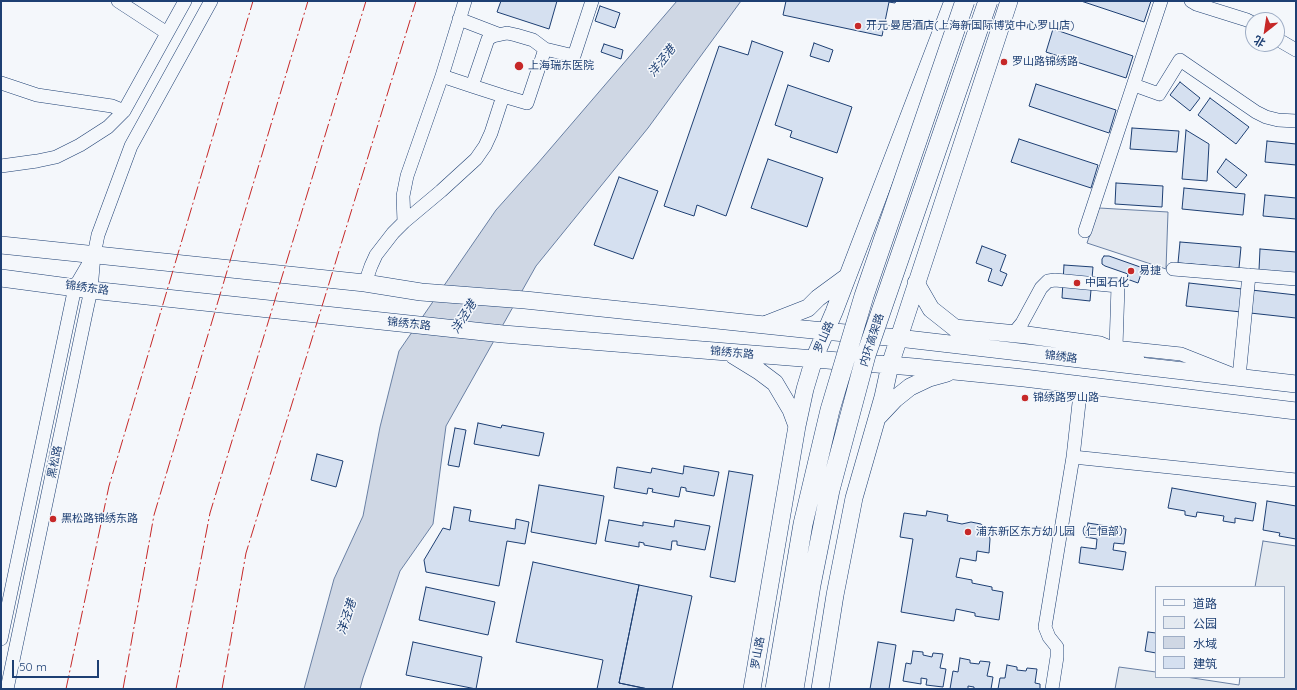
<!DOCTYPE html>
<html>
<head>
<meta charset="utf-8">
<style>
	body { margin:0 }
	#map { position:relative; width:1297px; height:690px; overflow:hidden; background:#f4f7fb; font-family:Quicksand,"Noto Sans SC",sans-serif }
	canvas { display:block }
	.frame { position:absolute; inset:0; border:2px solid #1d3f73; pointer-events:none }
	.legend { position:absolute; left:1155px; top:586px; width:130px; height:92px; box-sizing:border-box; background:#f4f7fb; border:1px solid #9eadc5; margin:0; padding:5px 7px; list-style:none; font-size:12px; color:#1d3f73 }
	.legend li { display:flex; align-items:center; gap:8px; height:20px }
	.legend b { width:20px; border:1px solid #9eadc5 }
	.north { position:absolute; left:1245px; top:12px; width:40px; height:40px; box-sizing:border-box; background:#f4f7fb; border:1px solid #9eadc5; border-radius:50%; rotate:210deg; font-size:11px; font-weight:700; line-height:16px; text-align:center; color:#1d3f73 }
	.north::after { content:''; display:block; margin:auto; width:14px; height:18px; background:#c62828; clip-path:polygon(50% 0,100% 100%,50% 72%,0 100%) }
	.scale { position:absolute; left:12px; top:660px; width:87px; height:18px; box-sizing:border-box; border:2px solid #1d3f73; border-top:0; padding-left:5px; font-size:12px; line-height:14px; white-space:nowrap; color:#1d3f73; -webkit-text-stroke:3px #f4f7fb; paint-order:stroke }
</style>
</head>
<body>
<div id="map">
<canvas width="1297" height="690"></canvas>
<div class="frame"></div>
<ul class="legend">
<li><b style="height:5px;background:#f4f7fb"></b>道路</li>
<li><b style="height:11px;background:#e3e9f0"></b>公园</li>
<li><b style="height:11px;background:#cfd7e4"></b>水域</li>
<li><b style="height:11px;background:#d5e0f0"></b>建筑</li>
</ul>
<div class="north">北</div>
<div class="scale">50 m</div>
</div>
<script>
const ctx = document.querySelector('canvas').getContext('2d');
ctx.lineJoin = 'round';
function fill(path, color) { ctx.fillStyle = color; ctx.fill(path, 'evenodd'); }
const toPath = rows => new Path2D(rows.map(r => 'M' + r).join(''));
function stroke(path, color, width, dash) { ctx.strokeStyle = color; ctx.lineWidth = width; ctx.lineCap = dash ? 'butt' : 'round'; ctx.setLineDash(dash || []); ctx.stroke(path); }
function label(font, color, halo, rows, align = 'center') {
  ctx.font = font + ' Quicksand,"Noto Sans SC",sans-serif'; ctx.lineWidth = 3; ctx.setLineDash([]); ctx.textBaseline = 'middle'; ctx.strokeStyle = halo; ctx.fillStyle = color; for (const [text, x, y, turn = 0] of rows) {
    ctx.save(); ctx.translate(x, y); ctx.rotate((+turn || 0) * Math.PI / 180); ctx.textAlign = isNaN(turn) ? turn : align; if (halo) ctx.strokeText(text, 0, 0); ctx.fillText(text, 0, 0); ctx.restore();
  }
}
const green = toPath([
	[1263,541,1296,546,1296,689,1115,689,1119,667,1156,672,1156,677,1186,677,1239,685,1240,677,1284,677,1284,587,1255,587,1263,541]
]);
fill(green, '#e3e9f0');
stroke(green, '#687fa3', 1);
const parking = toPath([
	[1099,208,1168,212,1166,269,1087,243,1099,208]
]);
fill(parking, '#e3e8f0');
stroke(parking, '#687fa3', 1);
const water = toPath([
	[677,1,741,1,648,128,536,266,446,426,433,524,400,571,363,678,360,689,304,689,334,579,363,516,380,427,399,351,496,210,538,163,677,1]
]);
fill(water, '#cfd7e4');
stroke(water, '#687fa3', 1);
const building = toPath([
	[501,1,557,1,549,29,497,12,501,1],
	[786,1,896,1,895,3,889,2,882,36,783,15,786,1],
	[1081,1,1151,1,1144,22,1081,1],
	[600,6,620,13,615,28,595,21,600,6],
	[1053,29,1133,56,1126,78,1046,52,1053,29],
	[752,41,783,52,726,216,697,205,694,216,664,206,719,46,748,55,752,41],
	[814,43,833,50,829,62,810,56,814,43],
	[604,44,623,50,621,59,601,52,604,44],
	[1180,82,1200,98,1190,111,1170,95,1180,82],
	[1036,84,1116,110,1109,133,1029,106,1036,84],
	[788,85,852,107,837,153,790,137,792,131,775,125,788,85],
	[1210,98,1249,127,1236,144,1198,115,1210,98],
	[1132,128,1179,131,1177,152,1130,149,1132,128],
	[1186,130,1209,144,1207,181,1182,179,1186,130],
	[1019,139,1098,165,1091,188,1011,162,1019,139],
	[1267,141,1296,144,1296,165,1265,162,1267,141],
	[768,159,823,178,807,227,751,208,768,159],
	[1226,159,1247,175,1236,188,1217,172,1226,159],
	[619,177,658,191,633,259,594,245,619,177],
	[1116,183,1163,186,1162,207,1115,204,1116,183],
	[1184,188,1245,194,1243,215,1182,209,1184,188],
	[1265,195,1296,198,1296,219,1263,216,1265,195],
	[1180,242,1241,247,1239,268,1178,263,1180,242],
	[982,246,1006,255,1000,271,1007,274,1002,286,988,281,992,269,976,263,982,246],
	[1260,249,1296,252,1296,274,1259,270,1260,249],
	[1104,256,1109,256,1143,268,1138,283,1127,279,1128,274,1105,266,1102,264,1102,259,1104,256],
	[1064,265,1093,267,1090,301,1062,298,1064,265],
	[1189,283,1296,295,1296,318,1186,306,1189,283],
	[478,423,501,428,502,425,544,433,539,456,474,444,478,423],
	[455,428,466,430,459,467,448,465,455,428],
	[317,454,343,461,336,487,311,480,317,454],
	[684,466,719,472,714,496,686,491,686,488,681,487,679,497,652,492,653,489,648,488,647,494,614,488,617,467,651,473,652,468,683,474,684,466],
	[729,471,753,475,735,582,710,577,729,471],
	[539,485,604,496,596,544,531,532,539,485],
	[1172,488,1256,503,1253,521,1235,518,1235,523,1223,521,1224,516,1197,512,1196,517,1185,515,1185,511,1168,508,1172,488],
	[1267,501,1296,506,1296,539,1279,536,1280,533,1263,530,1267,501],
	[454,507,471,510,469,521,515,529,516,519,529,522,525,544,507,541,499,586,426,572,424,560,443,528,450,530,454,507],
	[927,511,948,515,947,521,962,524,971,522,981,524,988,530,990,539,989,553,977,551,976,561,960,558,956,577,972,580,972,583,992,587,992,590,1003,592,999,620,975,616,975,613,956,609,954,621,901,612,913,539,900,537,904,513,926,516,927,511],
	[609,520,643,526,643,522,674,527,675,520,710,526,705,550,677,545,677,541,672,541,671,550,644,545,644,543,639,542,639,547,605,541,609,520],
	[1088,523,1126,529,1124,544,1114,543,1113,550,1126,552,1123,570,1079,563,1081,547,1096,549,1097,539,1085,537,1088,523],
	[533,562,639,585,619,683,648,689,597,689,603,660,516,642,533,562],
	[639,585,692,596,672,689,648,689,619,683,639,585],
	[426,587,495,602,488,635,419,620,426,587],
	[1148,632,1156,633,1156,653,1145,651,1148,632],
	[413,642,482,657,476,689,406,675,413,642],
	[878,642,896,645,889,689,870,689,878,642],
	[913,651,923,652,923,655,932,657,933,653,943,654,940,668,946,669,943,687,926,685,927,679,921,678,921,684,903,681,906,663,911,664,913,651],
	[960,658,970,660,970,663,979,664,980,661,990,662,987,676,993,677,991,689,974,689,974,687,968,686,968,689,950,689,953,671,958,672,960,658],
	[1007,665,1017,667,1017,670,1026,671,1027,668,1037,669,1035,683,1040,684,1040,689,998,689,1000,678,1005,678,1007,665]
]);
fill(building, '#d5e0f0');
stroke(building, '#1d3f73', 1);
const minor = toPath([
	[118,1,167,33],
	[1191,1,1196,4,1247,20,1253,23],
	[459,19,498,34],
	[1277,39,1296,50],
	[545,49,574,56,592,1],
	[442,76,465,1],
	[1,83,37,95,112,106,124,111],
	[1134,85,1159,94,1180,60,1256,112,1266,117,1278,120,1296,121],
	[1,166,37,161,56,157,80,145,108,127,124,111,185,1],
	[404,222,403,196,407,176,442,76,472,86,503,96,527,103,545,49,533,40,516,35,507,33,493,36,488,39,472,86],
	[1085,231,1161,1],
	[1173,269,1296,279],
	[365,283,371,266,376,255,393,233,404,222,441,191,476,159,485,146,491,133,503,96],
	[1013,334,1022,323,1041,288,1048,281,1055,280,1118,286,1116,347],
	[1114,347,1181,354,1239,377,1249,275],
	[1073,457,1081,385],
	[1,639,75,287,92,258],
	[7,689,87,308,91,290,94,255,98,235,131,146,211,1],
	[1052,689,1057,657,1057,647,1049,637,1045,627,1073,457,1296,480]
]);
const major = toPath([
	[1,245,365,283,421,292,525,300,803,329,898,338,1296,384],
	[1,278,91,290,503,334,914,367,1024,378,1296,411],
	[916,283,931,309,955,328,1027,335,1100,345,1136,360],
	[767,324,808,308,818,298,848,276],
	[733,355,759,371,775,383,791,410,797,426],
	[879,416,895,399,910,387,929,378,947,373],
	[752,689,797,426,805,389,814,359,834,312,953,1],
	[820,689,835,595,854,498,883,397,890,365,1009,1]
]);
stroke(minor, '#1d3f73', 14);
stroke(major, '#1d3f73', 18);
stroke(minor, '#f4f7fb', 13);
stroke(major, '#f4f7fb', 17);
const highwayBridge = toPath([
	[775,689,803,524,830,410,864,296,965,1],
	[794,689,811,585,830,490,866,355,988,1]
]);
stroke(highwayBridge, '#1d3f73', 20, []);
stroke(highwayBridge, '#f4f7fb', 19);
stroke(toPath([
	[66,689,109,486,253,1],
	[123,689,154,515,308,1],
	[176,689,210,513,366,1],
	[222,689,246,553,416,1]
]), '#c62828', 1, [14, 3, 2, 3]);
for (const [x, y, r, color] of [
	[858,26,4,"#c62828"],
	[1004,62,4,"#c62828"],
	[519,66,5,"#c62828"],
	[1131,271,4,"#c62828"],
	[1077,283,4,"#c62828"],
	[1025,398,4,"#c62828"],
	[53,519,4,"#c62828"],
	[968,532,4,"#c62828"]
]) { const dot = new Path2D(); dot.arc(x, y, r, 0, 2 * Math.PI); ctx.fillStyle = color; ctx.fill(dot); stroke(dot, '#f4f7fb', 1.5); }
label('11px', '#1d3f73', '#f4f7fb', [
	["开元·曼居酒店(上海新国际博览中心罗山店)",866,26],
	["罗山路锦绣路",1012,62],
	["上海瑞东医院",528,66],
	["易捷",1139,271],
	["中国石化",1085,283],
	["锦绣路罗山路",1033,398],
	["黑松路锦绣东路",61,519],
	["浦东新区东方幼儿园（仁恒部）",976,532]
], 'left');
label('11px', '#1d3f73', '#f4f7fb', [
	["锦绣东路",87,288,8],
	["锦绣东路",409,324,6],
	["罗山路",824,337,-67],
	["内环高架路",872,340,-72],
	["锦绣东路",732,353,5],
	["锦绣路",1061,357,7],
	["黑松路",55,462,-78],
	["罗山路",758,653,-80]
]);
label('italic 12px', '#1d3f73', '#f4f7fb', [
	["洋泾港",662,61,-52],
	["洋泾港",464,317,-58],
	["洋泾港",347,617,-72]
]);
</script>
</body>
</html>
